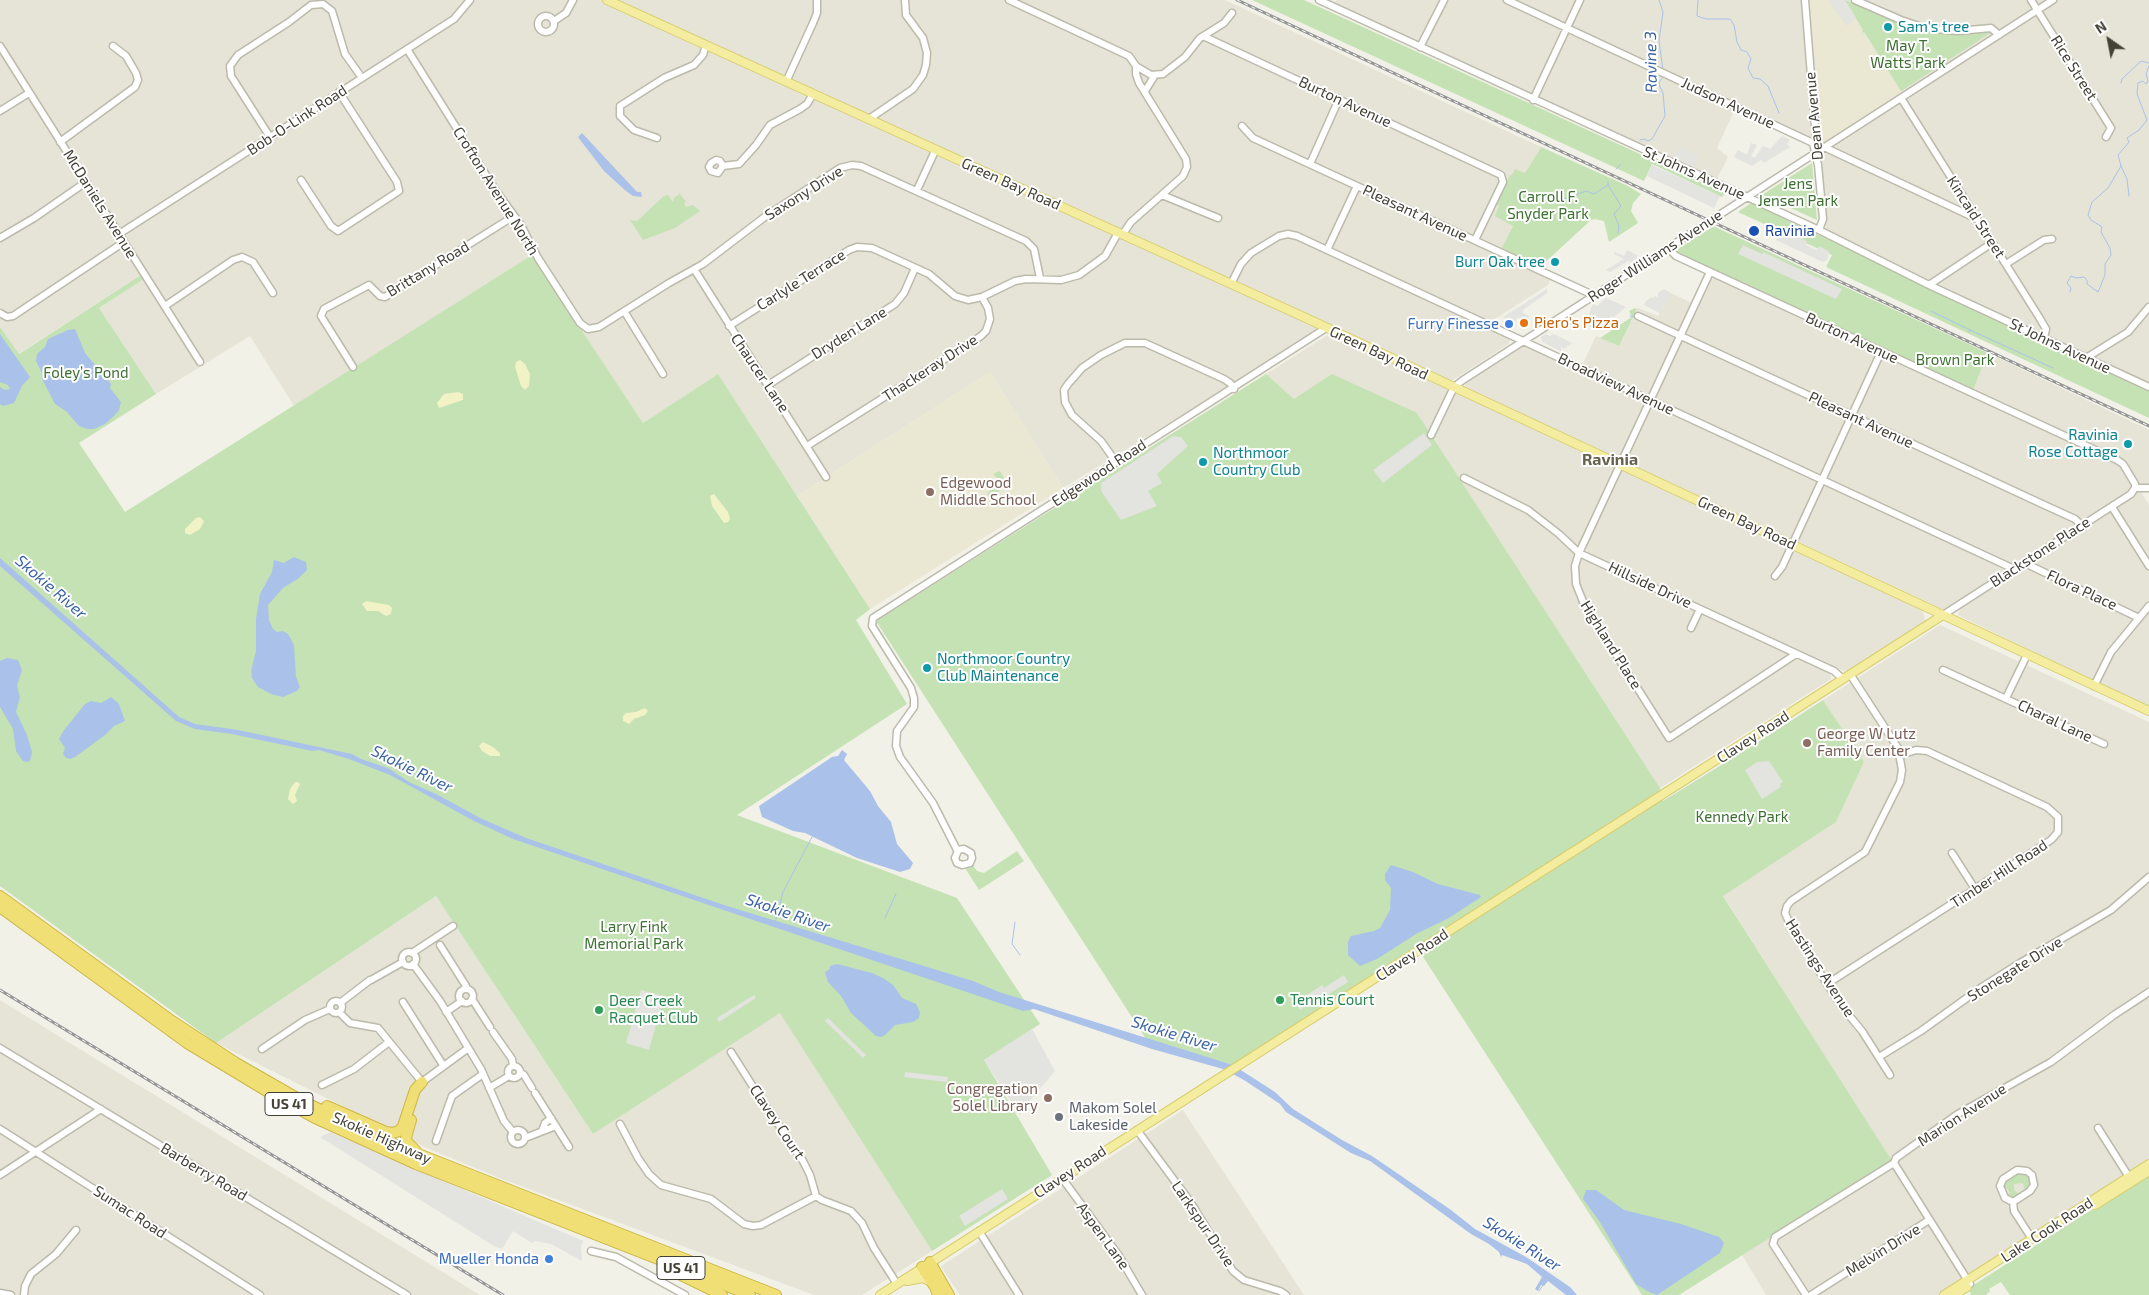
<!DOCTYPE html>
<html>
<head>
<meta charset="utf-8">
<style>
	body { margin:0 }
	#map { position:relative; width:2149px; height:1295px; overflow:hidden; background:#f2f1e7; font-family:"Exo 2",sans-serif }
	canvas { display:block }
	.north { position:absolute; left:2084px; top:15px; width:50px; height:50px; -webkit-text-stroke:4px #fff; paint-order:stroke; rotate:327deg; font-size:14px; font-weight:700; line-height:20px; text-align:center; color:#444237 }
	.north::after { content:''; display:block; margin:auto; width:18px; height:22px; background:#444237; clip-path:polygon(50% 0,100% 100%,50% 72%,0 100%) }
</style>
</head>
<body>
<div id="map">
<canvas width="2149" height="1295"></canvas>
<div class="north">N</div>
</div>
<script>
const ctx = document.querySelector('canvas').getContext('2d');
ctx.lineJoin = 'round';
function fill(path, color) { ctx.fillStyle = color; ctx.fill(path, 'evenodd'); }
const toPath = rows => new Path2D(rows.map(r => 'M' + r).join(''));
function stroke(path, color, width, dash) { ctx.strokeStyle = color; ctx.lineWidth = width; ctx.lineCap = dash ? 'butt' : 'round'; ctx.setLineDash(dash || []); ctx.stroke(path); }
function label(font, color, halo, rows, align = 'center') {
  ctx.font = font + ' "Exo 2",sans-serif'; ctx.lineWidth = 4; ctx.setLineDash([]); ctx.textBaseline = 'middle'; ctx.strokeStyle = halo; ctx.fillStyle = color; for (const [text, x, y, turn = 0] of rows) {
    ctx.save(); ctx.translate(x, y); ctx.rotate((+turn || 0) * Math.PI / 180); ctx.textAlign = isNaN(turn) ? turn : align; if (halo) ctx.strokeText(text, 0, 0); ctx.fillText(text, 0, 0); ctx.restore();
  }
}
fill(toPath([
	[0,0,1225,0,1541,147,1525,173,1515,169,1513,226,1500,254,1551,279,1548,285,1484,326,1508,337,1510,339,1509,344,1451,381,1329,325,1063,488,990,372,797,496,718,374,643,423,532,255,294,406,250,336,156,394,99,308,144,279,141,275,18,354,0,327],
	[1336,0,2149,0,2149,385,1963,299,1826,232,1819,160,1806,138,1738,103,1717,148,1728,157,1716,181,1335,3],
	[1713,276,1971,395,1988,353,2149,430,2149,485,2139,486,1948,608,1943,609,1464,387,1467,381,1524,345,1580,370,1596,336,1619,346,1638,308,1658,316,1671,293,1696,305,1710,278],
	[1328,335,1447,388,1448,395,1429,432,1417,413,1294,399,1266,374],
	[1457,393,1614,467,1614,471,1577,548,1574,561,1581,556,1828,672,1831,676,1831,679,1660,788,1433,438,1453,396],
	[1623,470,1908,602,1923,612,1925,620,1916,628,1851,670,1843,671,1588,553,1585,547,1619,473],
	[2140,491,2149,505,2149,708,1958,615,1960,607],
	[1940,625,2149,722,2149,1162,1939,1295,1766,1295,1742,1255,1891,1161,1723,895,1836,822,1864,762,1823,700],
	[436,896,593,1134,780,1012,932,1251,862,1295,814,1295,502,1179,427,1148,216,1043],
	[0,1000,480,1295,0,1295],
	[1183,1110,1304,1295,960,1295,941,1266]
]), '#e5e4d6');
fill(toPath([
	[1807,0,1845,0,1902,93,1827,141,1819,137],
	[990,372,1063,488,870,609,797,496]
]), '#eae8d3');
fill(toPath([
	[1252,0,1304,0,1725,193,1722,197,1652,164,1644,181],
	[1845,0,1910,29,1942,34,1990,33,1901,91,1865,33,1862,32,1863,30],
	[1541,147,1628,186,1641,194,1633,203,1631,211,1638,223,1609,242,1604,221,1595,219,1591,220,1540,267,1502,248,1513,226,1495,216,1499,206,1496,204,1510,175,1512,175,1515,169,1525,173],
	[1812,163,1817,220,1762,195],
	[680,194,686,202,684,203,686,207,693,205,700,211,675,228,643,240,630,220,637,221,664,196,668,195,673,202,674,198],
	[1751,203,2149,391,2149,418,1826,267,1832,255,1738,212],
	[1713,226,1988,353,1973,390,1678,253,1678,249],
	[532,255,643,423,718,374,870,609,856,620,907,704,737,815,957,898,1040,1024,984,1060,1052,1175,932,1251,780,1013,593,1134,436,896,216,1043,0,886,0,327,19,354,141,275,144,279,99,308,156,394,79,443,125,512],
	[1635,308,1637,309,1619,346,1600,338,1632,317,1629,311],
	[1266,374,1294,399,1332,374,1417,413,1660,788,1663,801,1752,746,1823,700,1864,762,1836,822,1723,896,1892,1161,1679,1295,1642,1295,1416,946,1233,1065,1146,1039,876,621],
	[1000,471,1008,485,1003,487,992,499,987,494,999,480,993,474],
	[1017,851,1024,861,979,890,965,868,972,864,977,871,984,873],
	[2019,1173,2026,1173,2031,1179,2032,1184,2025,1191,2023,1183,2014,1184,2014,1190,2020,1195,2011,1198,2006,1195,2010,1193,2007,1188,2003,1190,2003,1184],
	[2149,1173,2149,1295,2010,1295,2001,1282,1989,1289,1990,1291,1986,1295,1971,1295,1969,1288,2078,1218,2125,1191]
]), '#c4e2b4');
fill(toPath([
	[520,360,525,364,530,374,529,386,525,390,521,386,515,367,516,362],
	[458,392,463,394,463,400,439,408,437,403,444,394],
	[714,494,728,512,730,519,728,522,724,523,712,506,710,496],
	[200,517,204,521,200,529,190,535,185,533,185,529,196,518],
	[366,601,389,605,392,608,391,614,386,616,378,611,367,611,362,604],
	[645,708,648,711,645,715,634,719,629,724,623,721,623,716,626,713,636,712],
	[483,742,493,747,500,753,500,756,490,756,482,751,479,746],
	[295,782,298,782,300,784,295,795,297,801,293,804,288,799,290,789]
]), '#f2f2c7');
fill(toPath([
	[1828,0,1845,0,1856,18,1847,26],
	[1810,39,1813,42,1821,133,1819,137],
	[1782,136,1790,140,1787,144,1790,147,1764,163,1761,160,1752,166,1734,157,1738,150,1747,155,1751,143,1757,145,1751,156,1755,158,1763,146,1770,149],
	[1679,147,1699,156,1694,167,1674,157],
	[1652,165,1720,196,1714,208,1647,176],
	[1784,230,1807,241,1806,245,1816,250,1819,246,1829,251,1827,260,1823,262,1776,240],
	[1743,245,1762,254,1763,252,1842,289,1836,299,1738,254],
	[1627,250,1637,255,1637,258,1631,262,1628,261,1610,272,1606,270,1624,259,1614,254,1615,252,1624,256],
	[1547,289,1547,293,1523,310,1523,313,1529,316,1528,318,1525,317,1523,320,1517,317,1515,322,1503,317],
	[1664,289,1671,293,1660,313,1644,305,1646,301,1652,297,1653,299,1654,296,1658,297,1658,293],
	[1606,298,1626,307,1614,317,1610,316,1610,319,1602,323,1600,326,1590,321,1592,316,1589,314,1593,304,1597,306],
	[1546,334,1550,336,1554,334,1572,343,1564,349,1561,346,1561,351,1542,342,1541,337],
	[1424,433,1432,445,1383,483,1373,470],
	[1173,436,1181,437,1188,446,1157,474,1162,483,1148,491,1157,506,1121,520,1101,491,1101,483],
	[1769,761,1783,782,1780,784,1781,787,1762,799,1745,770,1757,762],
	[1344,975,1348,982,1313,1004,1311,1002,1300,1010,1295,1003,1322,985,1324,988],
	[641,990,664,996,649,1050,626,1043],
	[754,995,756,998,719,1022,717,1018],
	[828,1018,866,1055,863,1058,825,1021],
	[1032,1029,1055,1071,1027,1104,1020,1115,984,1060],
	[905,1072,948,1077,947,1082,904,1077],
	[330,1132,583,1241,581,1246,582,1261,551,1244,535,1241,532,1243,513,1231,502,1249,494,1246,320,1137],
	[1002,1189,1008,1199,965,1226,959,1216]
]), '#e3e3df');
fill(toPath([
	[582,133,637,192,641,192,642,197,633,196,626,191,604,171,578,137],
	[75,329,85,353,111,384,110,388,121,402,119,410,114,416,105,424,94,429,87,429,79,426,67,412,55,404,42,379,42,373,36,361,37,354,45,347,48,339,68,330],
	[0,334,30,377,22,386,14,403,3,406,0,404,0,387,5,390,10,389,8,385,0,382],
	[294,557,306,562,307,570,299,578,283,588,268,605,269,620,273,629,277,632,283,631,288,634,294,645,296,677,300,687,297,691,283,697,271,694,258,687,252,678,251,671,256,651,256,619,260,594,272,572,274,560,284,563],
	[0,558,179,717,195,724,238,730,352,754,361,759,388,768,409,782,438,795,480,818,526,838,727,906,973,981,999,992,1233,1065,1275,1092,1293,1109,1342,1140,1372,1156,1451,1210,1475,1229,1526,1257,1570,1287,1577,1295,1566,1295,1548,1281,1544,1286,1541,1285,1538,1291,1535,1289,1542,1277,1527,1264,1502,1255,1501,1257,1499,1252,1489,1244,1471,1234,1370,1161,1351,1153,1286,1112,1280,1104,1244,1080,1223,1069,1152,1049,1034,1009,1023,1011,513,839,474,821,390,775,349,759,319,750,312,751,232,734,195,729,176,721,0,566],
	[7,658,18,660,22,670,17,686,20,697,16,712,27,735,32,752,30,761,27,762,23,761,16,751,13,729,0,707,0,661],
	[111,697,119,704,125,721,114,726,105,735,75,757,70,759,66,758,63,754,65,748,59,739,64,730,85,704,91,701,101,703],
	[842,750,847,754,844,760,870,791,878,806,891,822,897,844,913,863,910,869,900,872,857,858,805,833,793,831,762,817,759,806,832,757,838,756],
	[1391,865,1413,872,1438,884,1480,895,1481,897,1449,918,1416,934,1377,959,1360,966,1348,955,1348,942,1351,936,1374,931,1380,928,1390,910,1391,888,1385,880,1385,874],
	[837,964,872,973,883,978,893,985,902,998,916,1004,920,1012,919,1018,913,1022,895,1025,885,1035,881,1037,876,1036,851,1013,841,996,828,982,825,972,830,969,830,966],
	[1586,1190,1596,1190,1624,1210,1681,1224,1719,1237,1724,1243,1720,1253,1657,1295,1649,1292,1636,1284,1600,1222,1583,1199]
]), '#aac2e9');
stroke(toPath([
	[1659,0,1663,12,1659,41,1663,70],
	[1698,0,1697,16,1706,19,1730,19,1734,25,1737,42,1741,50,1747,52,1751,59,1748,68,1753,78,1760,79,1768,86,1779,113],
	[2121,83,2122,79,2141,61,2149,63],
	[1640,140,1644,139,1648,141,1652,139,1665,116,1663,93,1660,87,1659,82,1663,77],
	[2121,166,2127,179,2129,196],
	[1616,169,1621,164],
	[1608,182,1608,185,1621,206,1614,214,1619,226,1618,233],
	[1541,196,1548,200,1554,201,1557,198,1573,199,1578,194,1586,191,1594,194,1608,185],
	[2070,292,2071,288,2067,283,2071,276,2076,278,2084,277,2087,280,2087,284,2098,292,2105,275,2105,264,2111,255,2110,248,2101,232,2102,227,2091,220,2088,215,2092,202,2108,188,2121,166,2118,155,2129,142,2127,138,2139,130,2147,120,2137,94,2138,83,2143,81,2146,84,2148,81,2146,74,2149,66],
	[1931,311,1970,330],
	[1630,316,1637,318],
	[1969,332,1970,330,2053,368],
	[885,918,896,894],
	[1015,922,1012,944,1020,955],
	[775,923,783,892,812,837],
	[1539,1291,1543,1285]
]), '#aac2e9', 1);
const minor = toPath([
	[1009,0,1129,56,1136,66,1136,74,1139,83,1186,159,1187,167,1183,176,1131,222,1122,235],
	[1319,0,1819,230,1929,285,2149,387],
	[1507,0,1813,143],
	[1805,0,1815,126,1816,138,1813,143,1818,165,1823,219,1819,230],
	[1855,0,1901,20,1925,28,1958,31,1991,28,1999,35],
	[2031,0,2111,128,2106,137],
	'538 24a8 8 0 1 1 16 0a8 8 0 1 1-16 0Z',
	[554,21,566,13,573,0],
	[1203,36,1501,175,1503,182,1475,240],
	[0,46,200,362],
	[1420,47,1444,0],
	[407,49,496,191,521,225,538,258,580,323,588,329,599,327,669,283,703,264,766,216,840,168,852,165,861,166,1026,241,1034,249,1040,278],
	[1136,66,1151,75,1163,74,1185,57,1200,38,1224,23,1232,13],
	[786,82,813,23,817,13,817,0],
	[1145,91,1155,75],
	[1901,98,2039,317,2046,329,2044,338],
	[1533,100,1580,0],
	[0,111,29,93],
	[869,119,913,89,923,75,926,65,927,53,923,38,906,15,905,0],
	[1242,126,1253,138,1593,295],
	[270,137,231,76,230,66,238,55,289,22,311,5,323,4,332,11,345,54,362,78],
	[657,138,634,130,620,116,620,106,664,78,694,65,703,55,706,45],
	[60,142,135,87,138,80,136,73,126,56,113,46],
	[1824,147,1975,218],
	[1310,164,1339,99],
	[723,166,720,161,716,160,711,163,709,167,711,171,718,173,723,166,739,164,756,145,770,125,800,109,807,104,813,94],
	[301,180,331,226,338,231,399,191,397,182,339,92],
	[917,190,935,151],
	[1162,195,1218,218],
	[119,234,454,19,470,0],
	[0,238,34,218,86,182],
	[1668,248,1676,256,2117,460,2123,464,2135,484,2135,488],
	[1327,250,1357,186],
	[2006,264,2044,240,2052,239],
	[694,269,826,477],
	[1710,272,1579,553,1575,566,1576,584,1584,604,1669,738,1796,654],
	[1231,284,1241,264,1251,253,1279,236,1288,234,1297,236,2014,569],
	[1929,285,1992,243],
	[165,306,233,260,242,257,253,262,273,293],
	[624,311,663,374],
	[0,313,7,317,13,316,124,242],
	[1638,316,2040,503,2075,519,2082,526],
	[729,326,849,250,857,247,872,248,929,274,955,296,968,300,982,297,1015,281,1026,279,1061,280,1079,275,1105,256,1118,233],
	[2086,358,2128,332,2149,307],
	[353,367,321,316,324,309,369,285,380,296,385,297,514,216],
	[768,385,895,304,904,293,915,268],
	[1431,435,1454,387,1463,380,2053,0],
	[807,446,981,336,986,331,990,319,988,308,982,297],
	[1116,462,1101,441,1072,415,1065,402,1064,390,1068,384,1082,368,1101,355,1125,343,1145,343,1224,379,1230,383,1234,389],
	[1464,478,1528,510,1559,534,1579,553,1834,671,1843,679],
	[2135,488,2149,488],
	[2112,507,2149,566],
	[2026,561,2031,566,2139,618],
	[1775,576,1782,567,1881,352],
	[1943,615,2131,494,2135,488],
	[1691,628,1700,609],
	[1943,670,2104,744],
	[1850,674,1898,748,1902,770,1900,782,1865,852,1791,901,1787,906,1785,913,1789,922,1827,984,1843,1008,1862,1031,1890,1075],
	[2094,686,2111,652,2149,606],
	[2006,698,2027,655],
	[958,851,955,858,957,863,962,865,970,863,972,858,971,853,964,849,957,850,933,803,900,757,896,746,897,731,914,707,914,698,911,688,872,626,873,618,1326,328],
	[1952,853,1975,889],
	[440,945,466,986,466,989],
	'402 959a7 7 0 1 1 14 0a7 7 0 1 1-14 0Z',
	[412,953,453,926],
	[413,964,440,1001,481,1069,504,1121,513,1132],
	[371,980,403,962],
	[1827,984,2051,840,2058,832,2058,817,2047,807,1927,751,1916,750,1901,755],
	'459 996a7 7 0 1 1 14 0a7 7 0 1 1-14 0Z',
	[472,999,490,1027],
	'330 1007a6 6 0 1 1 12 0a6 6 0 1 1-12 0Z',
	[403,1002,443,1065],
	[340,1003,370,980],
	[446,1012,462,1001],
	[340,1013,350,1023,378,1028,422,1082,467,1049],
	[493,1032,512,1059,513,1066],
	[0,1048,407,1295],
	[262,1049,305,1020,330,1009],
	[731,1052,757,1093,803,1161,810,1175,816,1196],
	[1879,1057,1921,1031,1982,987,2020,963,2111,910,2149,877],
	'508 1072a6 6 0 1 1 12 0a6 6 0 1 1-12 0Z',
	[521,1073,524,1075,532,1088],
	[322,1085,354,1069,389,1042],
	[489,1088,509,1076],
	[535,1093,569,1147],
	[620,1124,638,1158,649,1174,661,1185,711,1199,744,1224,753,1226,761,1225,816,1196,822,1200,851,1211,862,1223,874,1248,897,1284],
	[2098,1128,2129,1177],
	[0,1129,260,1295],
	[1137,1130,1191,1203,1233,1271,1244,1280,1280,1291,1286,1295],
	'511 1137a7 7 0 1 1 14 0a7 7 0 1 1-14 0Z',
	[542,1131,545,1123,551,1118],
	[525,1138,556,1126],
	[436,1141,452,1096,483,1074],
	[1894,1163,1970,1284],
	[0,1175,101,1109],
	[1062,1178,1119,1256,1142,1295],
	[2013,1202,2030,1191,2034,1185,2032,1175,2027,1171,2017,1170,2003,1179,2000,1186,2005,1198,2013,1202,2014,1211,2032,1239],
	[979,1231,1019,1295],
	[591,1251,616,1257,685,1295],
	[0,1293,11,1295],
	[24,1295,25,1286,31,1274,56,1254,76,1230],
	[1806,1295,1773,1244,1775,1237,1894,1163,1896,1158,1958,1114,2051,1062,2114,1015,2149,992],
	[1811,1295,1929,1220]
]);
const major = toPath([
	[607,0,1306,318,2149,711],
	[2095,1205,2149,1171],
	[907,1281,923,1278,931,1282],
	[880,1295,1943,615],
	[1944,1295,2149,1164],
	[1954,1295,1967,1287]
]);
const highway = toPath([
	[0,896,172,1021,236,1063,304,1102,398,1146,776,1295],
	[0,907,187,1043,270,1093,315,1118,416,1164,750,1295],
	[327,1106,386,1132,393,1133,399,1131,403,1126,415,1090,422,1082],
	[411,1120,406,1137,407,1142,416,1151],
	[930,1262,949,1295],
	[922,1267,935,1287,938,1295],
	[675,1272,722,1295]
]);
stroke(minor, '#bcbaab', 9);
stroke(major, '#d7cd70', 10);
stroke(highway, '#cdb746', 12);
stroke(minor, '#fff', 6);
stroke(major, '#f4ed9f', 8);
stroke(highway, '#efdf75', 10);
const rail = toPath([
	[1237,0,2149,426],
	[0,990,503,1295]
]);
stroke(rail, '#969696', 3);
stroke(rail, '#fff', 1, [4]);
for (const [x, y, r, color] of [
	[1888,27,5,"#0f9aa8"],
	[1754,231,6,"#1a4fb4"],
	[1555,262,5,"#0f9aa8"],
	[1524,323,5,"#e8710a"],
	[1509,324,5,"#3f7fe0"],
	[2128,444,5,"#0f9aa8"],
	[1203,462,5,"#0f9aa8"],
	[930,492,5,"#8d6e63"],
	[927,668,5,"#0f9aa8"],
	[1807,743,5,"#8d6e63"],
	[1280,1000,5,"#2e9e5b"],
	[599,1010,5,"#2e9e5b"],
	[1048,1098,5,"#8d6e63"],
	[1059,1117,5,"#6b7280"],
	[549,1259,5,"#3f7fe0"]
]) { const dot = new Path2D(); dot.arc(x, y, r, 0, 2 * Math.PI); ctx.fillStyle = color; ctx.fill(dot); stroke(dot, '#fff', 2); }
for (const [x, y, w] of [
	[289,1104,48],
	[681,1268,48]
]) { const box = new Path2D(); box.roundRect(x - w / 2, y - 11.5, w, 23, 4); ctx.fillStyle = '#fff'; ctx.fill(box); stroke(box, '#444237', 1); }
label('bold 14px', '#444237', null, [
	["US 41",289,1104],
	["US 41",681,1268]
]);
label('15px', '#0d838f', '#fff', [
	["Sam's tree",1898,27],
	["Burr Oak tree",1545,262,"right"],
	["Ravinia",2118,435,"right"],
	["Rose Cottage",2118,452,"right"],
	["Northmoor",1213,453],
	["Country Club",1213,470],
	["Northmoor Country",937,659],
	["Club Maintenance",937,676]
], 'left');
label('15px', '#3b7030', '#fff', [
	["May T.",1908,46],
	["Watts Park",1908,63],
	["Jens",1798,184],
	["Jensen Park",1798,201],
	["Carroll F.",1548,197],
	["Snyder Park",1548,214],
	["Brown Park",1955,360],
	["Foley’s Pond",86,373],
	["Kennedy Park",1742,817],
	["Larry Fink",634,927],
	["Memorial Park",634,944]
]);
label('15px', '#444237', '#fff', [
	["Rice Street",2074,68,58],
	["Burton Avenue",1345,102,25],
	["Judson Avenue",1728,103,25],
	["Dean Avenue",1814,116,-95],
	["Bob-O-Link Road",297,120,-33],
	["St Johns Avenue",1694,173,24],
	["Green Bay Road",1011,184,24],
	["Crofton Avenue North",496,191,58],
	["Saxony Drive",804,193,-32],
	["McDaniels Avenue",100,204,58],
	["Pleasant Avenue",1415,213,25],
	["Kincaid Street",1976,217,57],
	["Roger Williams Avenue",1655,256,-33],
	["Brittany Road",428,269,-31],
	["Carlyle Terrace",801,280,-32],
	["Dryden Lane",849,333,-32],
	["Burton Avenue",1852,338,25],
	["St Johns Avenue",2060,346,25],
	["Green Bay Road",1379,353,25],
	["Thackeray Drive",930,368,-33],
	["Chaucer Lane",760,373,56],
	["Broadview Avenue",1616,384,25],
	["Pleasant Avenue",1861,420,25],
	["Edgewood Road",1099,473,-33],
	["Green Bay Road",1747,523,25],
	["Blackstone Place",2040,552,-33],
	["Hillside Drive",1650,585,25],
	["Flora Place",2082,590,25],
	["Highland Place",1611,645,58],
	["Charal Lane",2055,721,25],
	["Clavey Road",1753,737,-33],
	["Timber Hill Road",1999,874,-33],
	["Clavey Road",1412,955,-33],
	["Hastings Avenue",1820,968,57],
	["Stonegate Drive",2015,969,-32],
	["Marion Avenue",1962,1115,-33],
	["Clavey Court",777,1122,56],
	["Skokie Highway",382,1138,24],
	["Barberry Road",204,1172,31],
	["Clavey Road",1070,1172,-33],
	["Sumac Road",130,1212,33],
	["Larkspur Drive",1203,1224,56],
	["Lake Cook Road",2047,1230,-33],
	["Aspen Lane",1103,1236,54],
	["Melvin Drive",1883,1250,-32]
]);
label('15px', '#164399', '#fff', [
	["Ravinia",1765,231]
], 'left');
label('15px', '#c56008', '#fff', [
	["Piero's Pizza",1534,323]
], 'left');
label('15px', '#366cbe', '#fff', [
	["Furry Finesse",1499,324],
	["Mueller Honda",539,1259]
], 'right');
label('15px', '#785e54', '#fff', [
	["Edgewood",940,483],
	["Middle School",940,500],
	["George W Lutz",1817,734],
	["Family Center",1817,751],
	["Congregation",1038,1089,"right"],
	["Solel Library",1038,1106,"right"]
], 'left');
label('15px', '#27864d', '#fff', [
	["Tennis Court",1290,1000],
	["Deer Creek",609,1001],
	["Racquet Club",609,1018]
], 'left');
label('15px', '#5b616d', '#fff', [
	["Makom Solel",1069,1108],
	["Lakeside",1069,1125]
], 'left');
label('italic 16px', '#3b63a5', '#fff', [
	["Ravine 3",1651,62,-91],
	["Skokie River",51,587,41],
	["Skokie River",412,769,26],
	["Skokie River",788,913,19],
	["Skokie River",1174,1034,17],
	["Skokie River",1522,1244,32]
]);
label('bold 16px', '#66624f', '#fff', [
	["Ravinia",1610,460]
]);
</script>
</body>
</html>
